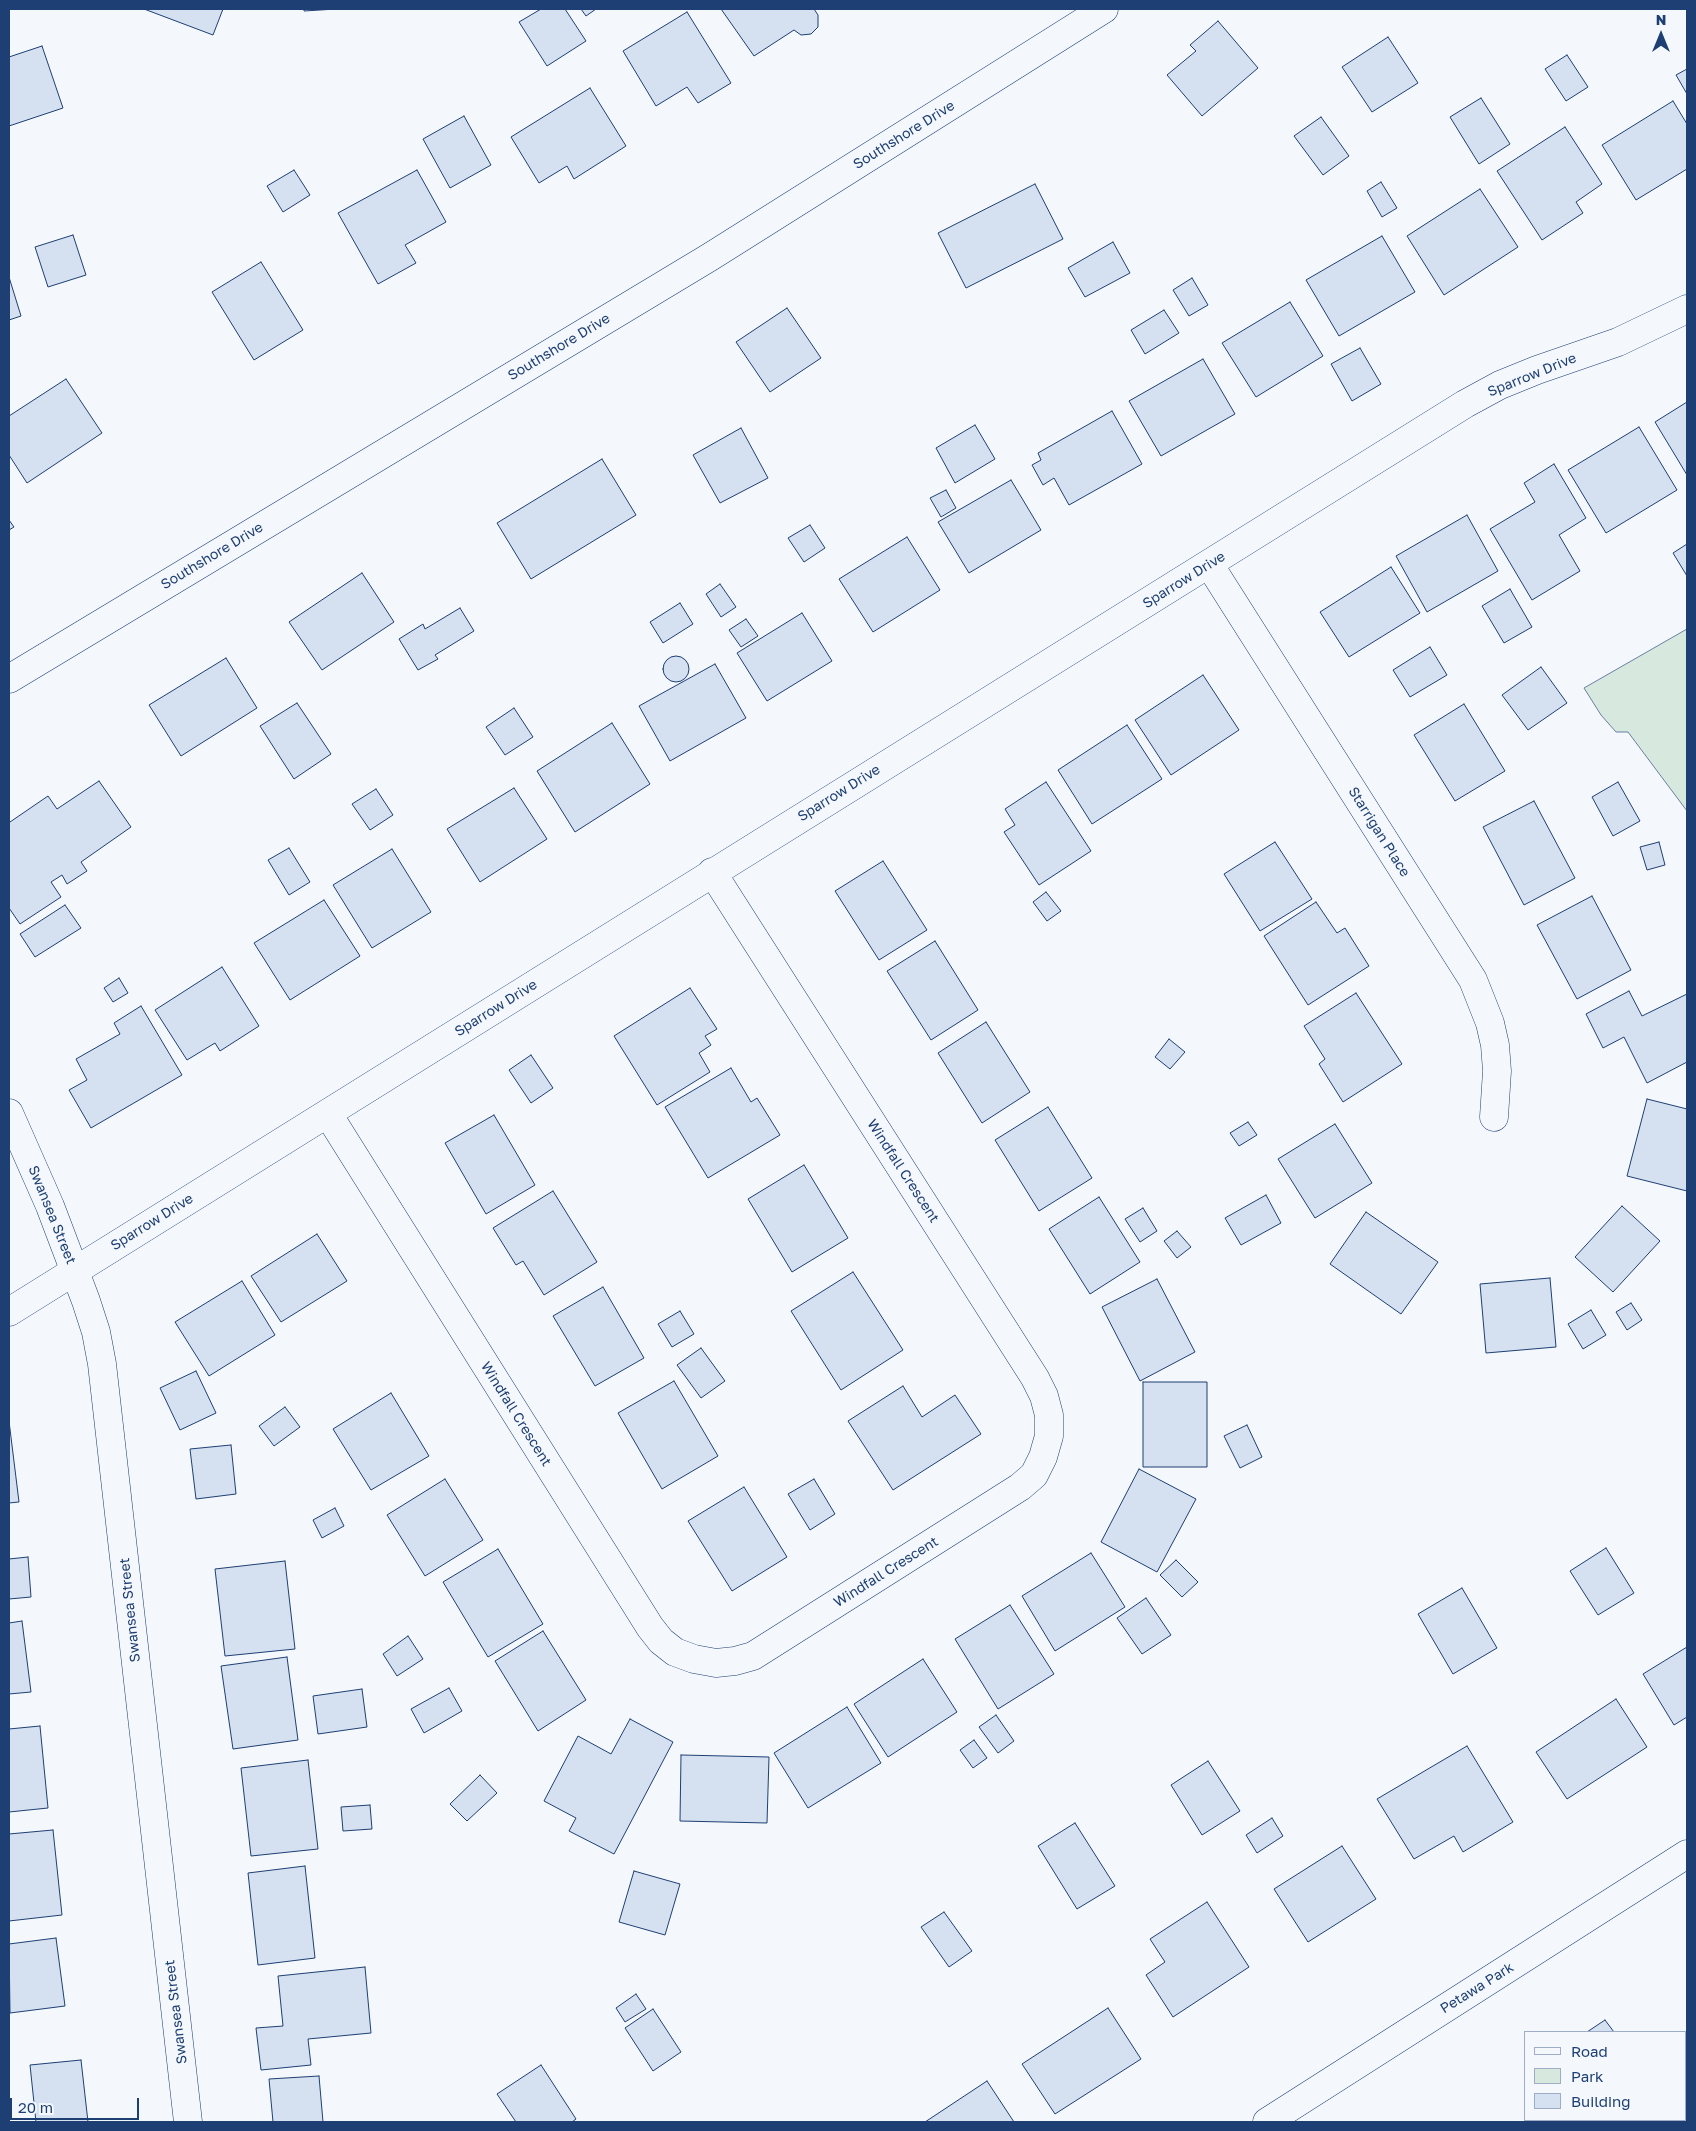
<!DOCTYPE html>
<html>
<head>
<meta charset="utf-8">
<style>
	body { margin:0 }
	#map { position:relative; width:1696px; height:2131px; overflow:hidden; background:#f4f7fb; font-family:"Golos Text",sans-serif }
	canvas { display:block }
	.frame { position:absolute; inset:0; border:10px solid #1d3f73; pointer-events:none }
	.legend { position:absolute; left:1524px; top:2031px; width:162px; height:90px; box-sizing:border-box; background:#f4f7fb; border:1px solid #9eadc5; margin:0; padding:6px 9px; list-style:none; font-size:15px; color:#1d3f73 }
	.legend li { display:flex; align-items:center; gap:10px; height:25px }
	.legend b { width:25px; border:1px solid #9eadc5 }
	.north { position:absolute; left:1636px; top:10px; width:50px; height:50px; -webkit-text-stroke:4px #f4f7fb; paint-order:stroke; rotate:0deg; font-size:14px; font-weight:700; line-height:20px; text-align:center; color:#1d3f73 }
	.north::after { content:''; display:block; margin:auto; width:18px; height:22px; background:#1d3f73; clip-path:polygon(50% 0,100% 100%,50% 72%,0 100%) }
	.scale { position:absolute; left:10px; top:2098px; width:129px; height:22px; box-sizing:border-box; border:2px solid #1d3f73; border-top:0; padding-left:6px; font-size:15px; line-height:18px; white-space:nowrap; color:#1d3f73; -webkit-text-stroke:4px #f4f7fb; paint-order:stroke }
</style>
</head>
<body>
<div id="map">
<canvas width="1696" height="2131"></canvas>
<div class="frame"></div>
<ul class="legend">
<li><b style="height:6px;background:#f4f7fb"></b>Road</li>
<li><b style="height:14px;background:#d7e8df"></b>Park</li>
<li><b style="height:14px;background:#d5e0f0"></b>Building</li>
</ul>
<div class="north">N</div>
<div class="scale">20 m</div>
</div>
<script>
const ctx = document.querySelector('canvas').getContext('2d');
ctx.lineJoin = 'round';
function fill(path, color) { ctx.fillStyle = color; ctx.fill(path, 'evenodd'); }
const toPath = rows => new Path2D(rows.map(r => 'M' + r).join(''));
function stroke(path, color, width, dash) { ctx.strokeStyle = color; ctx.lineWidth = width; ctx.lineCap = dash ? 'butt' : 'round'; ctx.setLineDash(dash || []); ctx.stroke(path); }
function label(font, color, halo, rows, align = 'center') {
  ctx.font = font + ' "Golos Text",sans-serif'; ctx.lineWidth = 4; ctx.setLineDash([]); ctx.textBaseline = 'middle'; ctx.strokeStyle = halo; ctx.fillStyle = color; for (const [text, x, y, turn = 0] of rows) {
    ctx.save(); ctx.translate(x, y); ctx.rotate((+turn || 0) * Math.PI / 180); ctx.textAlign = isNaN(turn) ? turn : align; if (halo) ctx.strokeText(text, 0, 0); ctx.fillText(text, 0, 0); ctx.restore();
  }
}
const green = toPath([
	[1687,629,1687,811,1628,732,1616,732,1601,715,1584,688,1687,629]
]);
fill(green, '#d7e8df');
stroke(green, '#687fa3', 1);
const building = toPath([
	[144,9,223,9,213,35,144,9],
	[304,9,336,9,304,11,304,9],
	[541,9,565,9,586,41,547,66,519,22,541,9],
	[581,9,596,9,586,16,581,9],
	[721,9,814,9,818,15,818,27,811,34,801,35,794,30,754,56,721,9],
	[687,12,731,83,698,103,687,87,656,106,623,51,687,12],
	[1218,21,1258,68,1202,116,1167,75,1196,51,1190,45,1218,21],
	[1388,37,1418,83,1372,112,1342,67,1388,37],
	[42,46,63,108,9,126,9,57,42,46],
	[1567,55,1588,87,1566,101,1545,69,1567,55],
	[1687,69,1687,94,1676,75,1687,69],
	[590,88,626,146,574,179,567,166,539,183,511,137,590,88],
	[1481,98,1510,144,1479,164,1450,117,1481,98],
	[1673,101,1687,124,1687,169,1636,200,1602,145,1673,101],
	[464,116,491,165,450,188,423,139,464,116],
	[1321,117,1349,156,1323,175,1294,136,1321,117],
	[1565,127,1602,184,1576,202,1583,213,1542,240,1497,171,1565,127],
	[294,170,310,195,283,212,267,186,294,170],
	[417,170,446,222,405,245,416,263,378,284,338,213,417,170],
	[1381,182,1397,208,1382,217,1367,191,1381,182],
	[1035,184,1063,239,966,288,938,233,1035,184],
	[1480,189,1518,247,1444,295,1407,236,1480,189],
	[73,235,86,275,48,287,35,247,73,235],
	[1382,236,1415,292,1339,336,1306,280,1382,236],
	[1113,242,1130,273,1085,297,1068,268,1113,242],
	[261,262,303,330,254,360,212,292,261,262],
	[9,277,21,316,9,320,9,277],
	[1192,278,1208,305,1189,316,1173,290,1192,278],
	[1290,302,1323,356,1256,397,1222,343,1290,302],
	[787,308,821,358,770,392,736,342,787,308],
	[1164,310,1179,333,1145,354,1131,330,1164,310],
	[1360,348,1381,384,1352,401,1331,364,1360,348],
	[1203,359,1235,414,1161,456,1129,401,1203,359],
	[66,379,102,433,27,483,9,455,9,416,66,379],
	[1687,402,1687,475,1655,422,1687,402],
	[1112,411,1142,464,1069,505,1054,478,1043,485,1032,465,1041,460,1038,453,1112,411],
	[975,425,995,459,955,483,936,448,975,425],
	[1639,427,1677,490,1606,533,1568,470,1639,427],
	[741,428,768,478,720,503,693,455,741,428],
	[602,459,636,515,531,579,497,523,602,459],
	[1554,464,1586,518,1559,535,1580,571,1532,600,1490,529,1535,502,1524,483,1554,464],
	[1011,480,1041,530,969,573,938,522,1011,480],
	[946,490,956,508,941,517,930,498,946,490],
	[1467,515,1498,571,1427,612,1396,556,1467,515],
	[9,520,14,527,9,530,9,520],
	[810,525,825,548,804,562,788,538,810,525],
	[907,537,940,590,873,632,839,579,907,537],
	[1687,544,1687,576,1673,553,1687,544],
	[1391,567,1420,613,1349,657,1320,612,1391,567],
	[362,573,394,622,322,670,289,622,362,573],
	[720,584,736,607,721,617,706,594,720,584],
	[1510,589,1532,627,1504,643,1482,606,1510,589],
	[680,603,693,624,663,643,650,622,680,603],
	[460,608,474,631,435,655,438,659,418,670,399,639,423,624,425,629,460,608],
	[802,613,832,661,767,701,737,653,802,613],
	[746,619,758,636,741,647,729,630,746,619],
	[1430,647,1447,675,1410,697,1393,670,1430,647],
	'663 669a13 13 0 1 1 26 0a13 13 0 1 1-26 0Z',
	[226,658,257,708,181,756,149,705,226,658],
	[715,664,746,718,670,761,639,706,715,664],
	[1541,667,1567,703,1528,730,1502,695,1541,667],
	[1203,675,1239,730,1171,775,1135,720,1203,675],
	[297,703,331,754,294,779,260,726,297,703],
	[1464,704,1505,771,1455,801,1414,735,1464,704],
	[514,708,533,737,505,755,486,727,514,708],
	[612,723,650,784,575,832,537,771,612,723],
	[1127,725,1162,779,1092,824,1058,770,1127,725],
	[99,781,131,827,81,862,87,871,67,884,62,875,51,882,61,897,20,924,9,908,9,820,10,822,48,796,57,809,99,781],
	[1046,782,1091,851,1039,885,1004,832,1015,825,1005,809,1046,782],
	[1618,782,1640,821,1613,836,1592,797,1618,782],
	[514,788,547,839,480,882,447,829,514,788],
	[376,789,393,815,370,830,352,804,376,789],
	[1534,801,1575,878,1524,905,1483,827,1534,801],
	[1275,842,1312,899,1260,931,1224,874,1275,842],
	[1659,842,1665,865,1647,870,1640,847,1659,842],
	[289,848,310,882,289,895,268,860,289,848],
	[392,849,431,912,372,948,333,885,392,849],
	[883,861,927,930,879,960,835,891,883,861],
	[1046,892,1061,911,1047,921,1033,902,1046,892],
	[1592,896,1631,970,1577,999,1537,925,1592,896],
	[324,900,360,956,290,1000,254,943,324,900],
	[1316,902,1337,933,1345,928,1369,966,1308,1005,1264,936,1316,902],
	[65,905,81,928,35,957,20,934,65,905],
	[935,941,978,1010,931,1040,887,971,935,941],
	[222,967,259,1026,220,1051,215,1043,187,1060,155,1010,222,967],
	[119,978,128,993,113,1002,104,988,119,978],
	[690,988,717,1029,705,1036,711,1045,699,1053,710,1072,657,1105,614,1036,690,988],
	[1629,991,1642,1016,1687,994,1687,1062,1647,1083,1624,1037,1603,1048,1586,1014,1629,991],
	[1356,993,1402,1064,1343,1102,1319,1064,1325,1059,1304,1026,1356,993],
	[141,1006,182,1075,91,1128,69,1090,87,1080,76,1059,120,1034,114,1023,141,1006],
	[986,1022,1030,1092,982,1123,938,1053,986,1022],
	[1169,1039,1185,1052,1170,1069,1155,1057,1169,1039],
	[531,1055,553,1088,531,1103,509,1070,531,1055],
	[731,1068,751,1102,757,1098,780,1135,708,1178,665,1107,731,1068],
	[1647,1099,1687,1109,1687,1191,1627,1176,1647,1099],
	[1048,1107,1092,1178,1039,1211,995,1140,1048,1107],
	[494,1115,535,1185,486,1214,445,1143,494,1115],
	[1248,1122,1257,1135,1239,1146,1230,1133,1248,1122],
	[1335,1124,1372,1183,1315,1218,1278,1159,1335,1124],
	[804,1165,848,1238,792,1272,748,1199,804,1165],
	[553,1191,597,1262,544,1295,523,1261,516,1265,493,1228,553,1191],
	[1266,1195,1281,1223,1241,1245,1225,1218,1266,1195],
	[1099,1197,1140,1262,1090,1294,1049,1229,1099,1197],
	[1622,1206,1660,1241,1613,1292,1575,1257,1622,1206],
	[1143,1208,1157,1231,1140,1242,1125,1219,1143,1208],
	[1366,1212,1438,1262,1401,1314,1330,1264,1366,1212],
	[1177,1231,1191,1247,1177,1258,1164,1241,1177,1231],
	[317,1234,347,1281,281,1322,251,1276,317,1234],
	[853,1272,903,1350,841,1390,791,1311,853,1272],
	[1550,1278,1556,1347,1486,1353,1480,1284,1550,1278],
	[1157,1279,1195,1352,1140,1381,1102,1307,1157,1279],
	[242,1281,275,1335,209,1376,175,1322,242,1281],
	[603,1287,644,1358,595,1386,553,1316,603,1287],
	[1631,1303,1642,1320,1627,1330,1616,1312,1631,1303],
	[1591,1310,1606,1335,1583,1349,1568,1324,1591,1310],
	[680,1311,694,1334,672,1347,658,1324,680,1311],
	[701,1348,725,1381,701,1398,677,1365,701,1348],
	[196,1371,216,1413,180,1430,160,1388,196,1371],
	[674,1381,718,1456,662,1489,618,1413,674,1381],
	[1143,1382,1207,1382,1207,1467,1143,1467,1143,1382],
	[903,1386,922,1417,955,1395,981,1434,893,1490,848,1421,903,1386],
	[391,1393,429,1456,371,1490,333,1429,391,1393],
	[285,1407,300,1427,274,1446,259,1426,285,1407],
	[9,1421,19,1502,9,1503,9,1421],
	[1247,1425,1262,1457,1240,1468,1224,1436,1247,1425],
	[231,1445,236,1494,196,1499,190,1449,231,1445],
	[1139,1469,1196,1499,1157,1572,1101,1542,1139,1469],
	[445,1479,483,1540,425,1576,387,1515,445,1479],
	[814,1479,835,1514,810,1530,788,1494,814,1479],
	[744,1487,787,1557,732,1591,688,1521,744,1487],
	[335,1508,344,1526,322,1538,313,1520,335,1508],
	[1606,1548,1634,1593,1598,1615,1570,1571,1606,1548],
	[498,1549,543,1624,488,1657,443,1582,498,1549],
	[1091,1553,1125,1607,1055,1651,1022,1596,1091,1553],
	[28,1557,31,1597,9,1599,9,1559,28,1557],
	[1176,1560,1198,1582,1182,1597,1160,1575,1176,1560],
	[285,1561,295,1649,225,1656,215,1569,285,1561],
	[1462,1588,1497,1648,1453,1674,1418,1614,1462,1588],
	[1146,1598,1171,1635,1142,1654,1117,1618,1146,1598],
	[1010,1605,1054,1674,998,1709,955,1639,1010,1605],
	[22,1621,31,1692,9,1694,9,1623,22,1621],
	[543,1631,586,1700,538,1731,495,1661,543,1631],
	[408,1636,423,1659,397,1676,383,1654,408,1636],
	[1687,1647,1687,1717,1674,1725,1643,1674,1687,1647],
	[287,1657,298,1740,233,1749,221,1666,287,1657],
	[923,1659,957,1712,888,1757,854,1704,923,1659],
	[449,1688,462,1711,424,1733,411,1709,449,1688],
	[362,1689,367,1727,318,1734,313,1696,362,1689],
	[1616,1699,1647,1747,1567,1799,1536,1752,1616,1699],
	[847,1707,881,1763,808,1808,774,1753,847,1707],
	[996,1715,1014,1741,998,1753,979,1727,996,1715],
	[630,1719,673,1742,614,1854,569,1831,576,1818,544,1801,578,1736,611,1754,630,1719],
	[40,1726,48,1808,9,1812,9,1729,40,1726],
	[974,1740,987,1758,973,1768,960,1750,974,1740],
	[1467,1746,1513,1822,1463,1852,1454,1836,1414,1859,1377,1799,1467,1746],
	[681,1755,769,1757,767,1823,680,1821,681,1755],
	[308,1760,318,1849,251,1856,241,1768,308,1760],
	[1208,1761,1240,1811,1202,1835,1171,1785,1208,1761],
	[480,1775,497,1793,467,1821,450,1804,480,1775],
	[370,1805,372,1829,343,1831,341,1807,370,1805],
	[1272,1818,1283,1836,1257,1853,1246,1835,1272,1818],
	[1075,1823,1115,1886,1077,1909,1038,1846,1075,1823],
	[53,1830,62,1915,9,1921,9,1834,53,1830],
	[1342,1846,1376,1899,1308,1942,1274,1889,1342,1846],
	[305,1866,315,1958,258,1965,248,1873,305,1866],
	[634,1871,680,1884,665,1935,619,1922,634,1871],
	[1207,1902,1249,1967,1173,2017,1146,1975,1165,1962,1150,1939,1207,1902],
	[944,1912,972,1951,949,1967,921,1927,944,1912],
	[56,1938,65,2006,10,2013,9,1944,56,1938],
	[365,1967,371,2033,308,2039,311,2065,261,2070,256,2028,283,2026,278,1976,365,1967],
	[636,1994,646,2009,625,2022,616,2008,636,1994],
	[1108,2008,1141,2059,1055,2114,1022,2064,1108,2008],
	[653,2009,681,2052,653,2071,625,2028,653,2009],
	[1605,2020,1614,2032,1587,2032,1605,2020],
	[81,2060,88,2122,36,2122,30,2065,81,2060],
	[541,2065,576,2119,572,2122,516,2122,497,2094,541,2065],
	[319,2076,323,2122,273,2122,269,2079,319,2076],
	[987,2081,1014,2122,925,2122,987,2081],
	[1687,2107,1687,2122,1674,2122,1672,2120,1685,2120,1685,2109,1687,2107]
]);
fill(building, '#d5e0f0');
stroke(building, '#1d3f73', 1);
const minor = toPath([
	[1209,564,1473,980,1490,1023,1495,1045,1497,1071,1494,1117],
	[9,679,710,257,1104,9],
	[9,1113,50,1206,86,1301,96,1332,102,1364,188,2122],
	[328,1114,650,1627,661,1641,675,1652,694,1659,716,1663,735,1661,753,1656,1020,1487,1034,1475,1043,1457,1049,1436,1049,1415,1044,1396,1035,1378,712,872],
	[9,1312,1465,404,1500,385,1537,370,1618,342,1687,309],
	[1267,2122,1687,1854]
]);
stroke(minor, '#1d3f73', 29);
stroke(minor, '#f4f7fb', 28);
label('14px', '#1d3f73', '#f4f7fb', [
	["Southshore Drive",904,135,-32],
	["Southshore Drive",559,347,-31],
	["Sparrow Drive",1532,375,-22],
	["Southshore Drive",212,556,-31],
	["Sparrow Drive",1184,580,-32],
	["Sparrow Drive",839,793,-32],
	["Starrigan Place",1379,832,58],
	["Sparrow Drive",496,1008,-32],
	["Windfall Crescent",903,1171,57],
	["Swansea Street",52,1215,68],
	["Sparrow Drive",152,1222,-32],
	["Windfall Crescent",516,1414,58],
	["Windfall Crescent",886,1572,-32],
	["Swansea Street",130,1610,-96],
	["Petawa Park",1477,1988,-32],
	["Swansea Street",176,2012,-97]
]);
</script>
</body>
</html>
